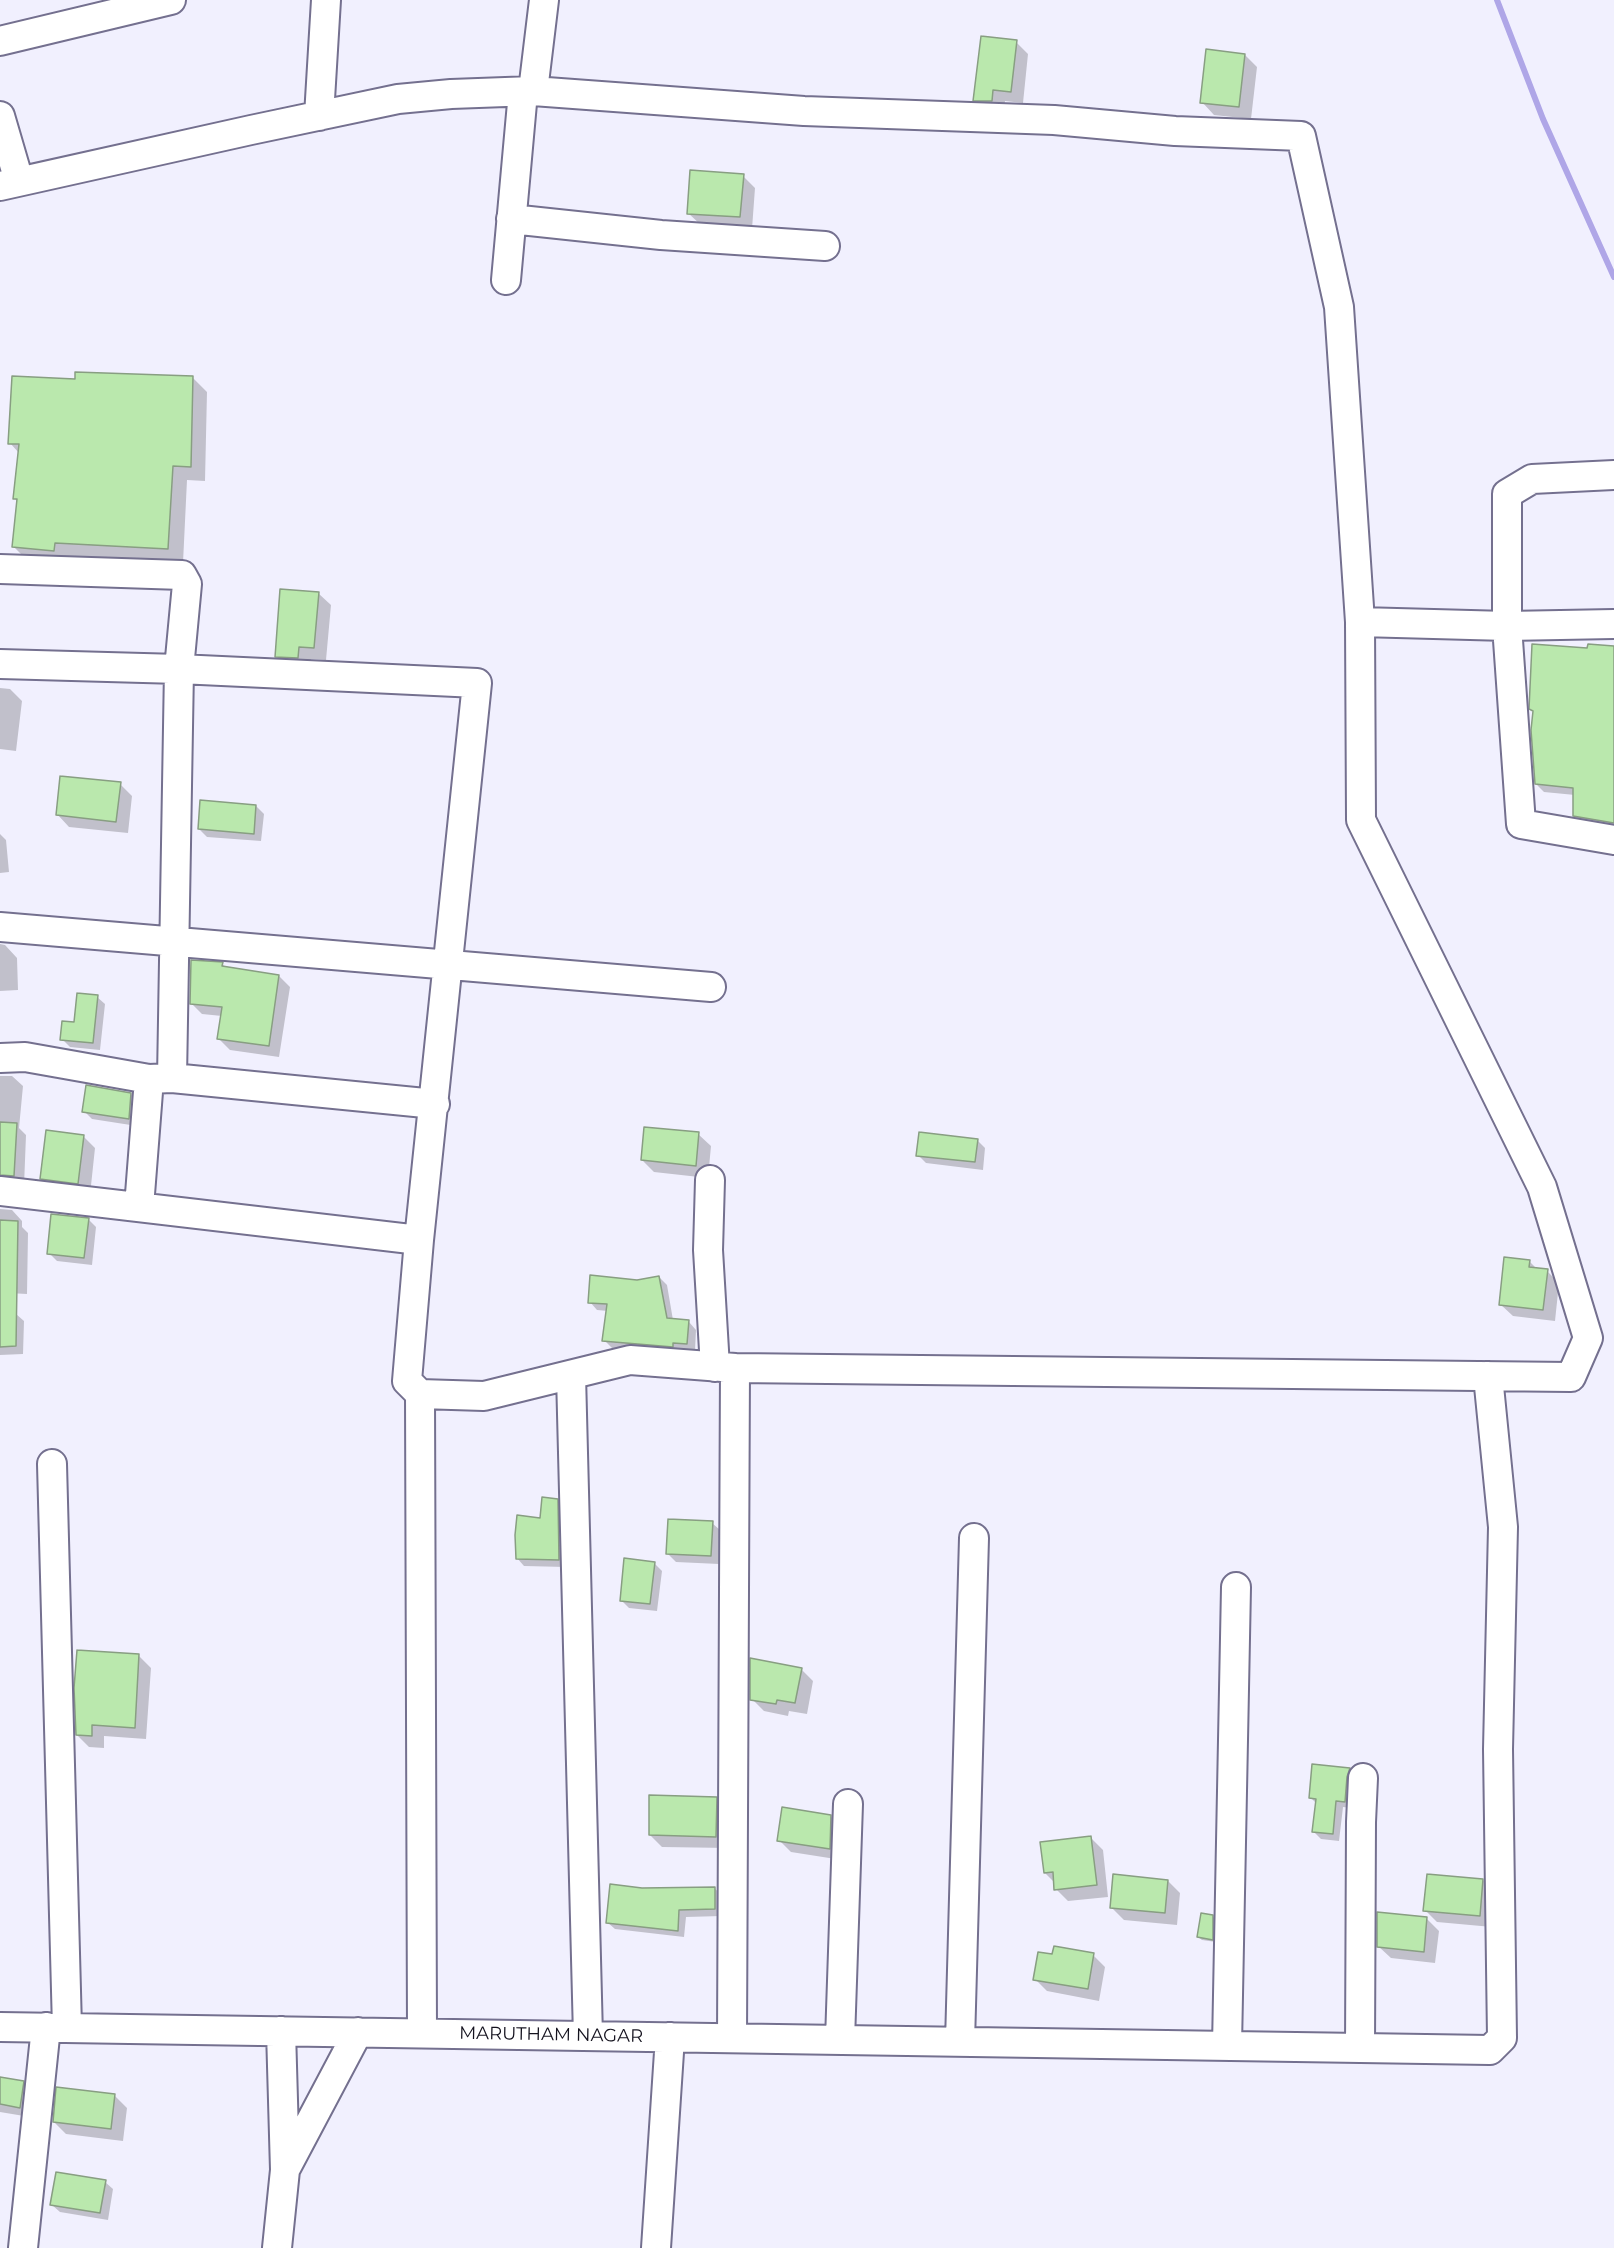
<!DOCTYPE html>
<html>
<head>
<meta charset="utf-8">
<style>
	body { margin:0 }
	canvas { display:block; background:#f1f0fe }
</style>
</head>
<body>
<canvas width="1614" height="2248"></canvas>
<script>
const ctx = document.querySelector('canvas').getContext('2d');
ctx.lineJoin = 'round';
function fill(path, color) { ctx.fillStyle = color; ctx.fill(path, 'evenodd'); }
const toPath = rows => new Path2D(rows.map(r => 'M' + r).join(''));
function stroke(path, color, width, dash) { ctx.strokeStyle = color; ctx.lineWidth = width; ctx.lineCap = dash ? 'butt' : 'round'; ctx.setLineDash(dash || []); ctx.stroke(path); }
function label(font, color, halo, rows, align = 'center') {
  ctx.font = font + ' Montserrat,sans-serif'; ctx.lineWidth = 5; ctx.setLineDash([]); ctx.textBaseline = 'middle'; ctx.strokeStyle = halo; ctx.fillStyle = color; for (const [text, x, y, turn = 0] of rows) {
    ctx.save(); ctx.translate(x, y); ctx.rotate((+turn || 0) * Math.PI / 180); ctx.textAlign = isNaN(turn) ? turn : align; if (halo) ctx.strokeText(text, 0, 0); ctx.fillText(text, 0, 0); ctx.restore();
  }
}
fill(toPath([
	[1016,42,1028,54,1023,103,1005,101,1004,113,987,112,975,100],
	[1245,55,1257,67,1251,119,1214,115,1202,102],
	[743,176,755,188,752,229,701,225,688,213],
	[192,377,207,392,205,481,187,480,183,563,28,561,13,546,18,502,14,498,19,453,10,443,77,380],
	[318,593,331,605,326,660,311,659,310,670,289,669,277,656],
	[1614,648,1614,829,1582,824,1574,816,1575,795,1544,792,1536,784,1589,650],
	[0,688,10,689,22,701,16,751,0,749],
	[120,784,132,796,128,833,69,827,57,814],
	[256,806,264,814,261,841,207,837,199,829],
	[0,834,6,840,9,872,0,873],
	[0,944,5,945,17,958,18,990,0,991],
	[222,964,227,968,279,976,290,987,279,1057,230,1050,219,1039,222,1016,202,1014,191,1003],
	[97,997,105,1004,100,1050,70,1047,62,1039],
	[0,1076,12,1076,23,1086,19,1128,26,1135,24,1186,0,1189],
	[131,1094,139,1102,137,1126,92,1119,84,1111],
	[698,1134,711,1146,708,1178,654,1172,642,1160],
	[83,1136,95,1148,90,1195,54,1191,42,1179],
	[977,1140,985,1148,983,1170,926,1163,918,1155],
	[0,1209,12,1210,22,1221,22,1227,28,1233,27,1294,8,1293,0,1285],
	[88,1219,96,1227,92,1265,57,1261,49,1253],
	[1529,1261,1537,1269,1547,1271,1559,1283,1555,1321,1513,1316,1500,1304],
	[659,1277,667,1285,673,1320,689,1322,696,1330,695,1351,680,1354,612,1348,604,1340,608,1311,597,1310,590,1302,637,1281],
	[0,1314,16,1314,24,1321,23,1354,0,1355],
	[557,1500,564,1508,566,1567,524,1566,517,1558,541,1520],
	[712,1523,720,1530,719,1564,676,1562,668,1554],
	[654,1563,662,1571,657,1611,629,1608,621,1600],
	[139,1656,151,1668,146,1739,104,1736,104,1748,89,1747,77,1735],
	[801,1669,813,1681,807,1714,789,1711,788,1716,764,1711,752,1699],
	[1349,1770,1356,1777,1352,1808,1343,1807,1339,1841,1321,1839,1314,1832,1317,1804,1310,1797],
	[716,1798,728,1810,728,1848,662,1847,650,1835],
	[830,1816,843,1828,842,1860,791,1852,779,1840],
	[1091,1838,1103,1850,1108,1897,1068,1901,1056,1889,1055,1883,1045,1873],
	[1483,1880,1495,1892,1492,1927,1437,1922,1425,1910],
	[1168,1881,1180,1893,1177,1925,1124,1920,1111,1907],
	[714,1888,722,1895,722,1916,686,1917,684,1937,615,1929,607,1922,642,1890],
	[1212,1916,1216,1920,1216,1942,1202,1940,1198,1937],
	[1427,1919,1439,1931,1435,1963,1391,1958,1378,1946],
	[1093,1955,1105,1967,1099,2001,1047,1991,1035,1979],
	[0,2079,23,2083,33,2092,30,2117,0,2112],
	[115,2096,127,2108,123,2141,66,2134,54,2122],
	[105,2182,113,2189,108,2220,60,2212,52,2205]
]), '#0003');
stroke(toPath([
	[1497,0,1543,119,1614,277]
]), '#afa6e7', 6);
const building = toPath([
	[981,36,1017,40,1011,92,993,90,992,101,973,101,981,36],
	[1206,49,1245,54,1239,107,1200,103,1206,49],
	[690,170,744,174,740,217,687,214,690,170],
	[75,372,193,376,191,467,173,466,168,549,55,543,54,551,12,547,17,499,13,499,19,444,8,444,12,376,75,379,75,372],
	[280,589,319,592,314,648,299,647,298,658,275,657,280,589],
	[1532,644,1587,648,1588,644,1614,646,1614,823,1573,816,1573,788,1535,784,1531,730,1533,711,1529,709,1532,644],
	[60,776,121,782,116,822,56,815,60,776],
	[200,800,256,805,254,834,198,829,200,800],
	[191,960,223,962,222,966,279,975,269,1046,217,1039,222,1007,190,1004,191,960],
	[77,993,98,995,93,1043,60,1040,62,1021,74,1022,77,993],
	[86,1085,131,1093,129,1119,82,1112,86,1085],
	[0,1122,17,1123,14,1176,0,1175,0,1122],
	[644,1127,699,1132,696,1166,641,1160,644,1127],
	[46,1130,84,1135,78,1184,40,1179,46,1130],
	[919,1132,978,1139,975,1162,916,1156,919,1132],
	[51,1214,89,1218,84,1258,47,1254,51,1214],
	[0,1220,18,1221,16,1346,0,1347,0,1220],
	[1504,1257,1530,1260,1529,1267,1548,1269,1543,1310,1499,1305,1504,1257],
	[590,1275,637,1280,659,1276,667,1318,689,1320,687,1344,673,1343,673,1347,602,1341,607,1304,588,1303,590,1275],
	[542,1497,558,1499,559,1560,516,1559,515,1535,517,1515,540,1518,542,1497],
	[668,1519,713,1521,711,1556,666,1554,668,1519],
	[624,1558,655,1562,650,1604,620,1601,624,1558],
	[77,1650,139,1654,135,1728,92,1725,92,1736,76,1735,74,1688,77,1650],
	[750,1658,802,1668,795,1703,777,1700,776,1704,750,1700,750,1658],
	[1312,1764,1350,1768,1347,1777,1345,1802,1336,1801,1333,1834,1312,1832,1316,1799,1309,1798,1312,1764],
	[649,1795,717,1797,716,1837,649,1835,649,1795],
	[782,1807,831,1815,830,1849,777,1841,782,1807],
	[1091,1836,1097,1885,1054,1890,1053,1872,1044,1873,1040,1842,1091,1836],
	[1113,1874,1168,1880,1165,1913,1110,1908,1113,1874],
	[1427,1874,1483,1879,1480,1916,1423,1911,1427,1874],
	[610,1884,642,1888,715,1887,715,1909,679,1910,678,1931,606,1923,610,1884],
	[1377,1912,1427,1917,1424,1952,1377,1947,1377,1912],
	[1201,1913,1213,1915,1213,1940,1197,1937,1201,1913],
	[1054,1946,1094,1953,1088,1989,1033,1980,1038,1952,1052,1954,1054,1946],
	[0,2077,24,2081,20,2108,0,2104,0,2077],
	[56,2087,115,2094,111,2129,53,2122,56,2087],
	[56,2172,106,2180,100,2213,50,2205,56,2172]
]);
fill(building, '#bae8ad');
stroke(building, '#889e82', 1.5);
const minor = toPath([
	[0,41,171,0],
	[533,91,544,0],
	[0,116,19,181],
	[319,116,326,0],
	[0,186,251,130,398,99,451,94,533,91,804,111,1054,120,1175,131,1301,136,1339,307,1360,622,1361,820,1542,1187,1588,1338,1571,1377,735,1368],
	[511,219,661,235,825,246],
	[506,280,523,92],
	[1614,475,1532,479,1507,494,1507,626,1521,824,1614,840],
	[0,569,182,575,187,584,179,669,172,1078,149,1079],
	[1360,622,1507,626,1614,624],
	[0,664,179,669,477,683,419,1240],
	[0,927,711,987],
	[0,1058,25,1057,149,1079,139,1207],
	[172,1078,435,1104],
	[710,1180,708,1250,715,1367],
	[0,1191,419,1240,407,1381,420,1394,484,1396,630,1360,735,1368,732,2038],
	[571,1375,588,2036],
	[420,1394,422,2033],
	[52,1464,67,2028],
	[0,2027,1490,2050,1502,2038,1498,1749,1503,1527,1488,1376],
	[840,2040,848,1804],
	[960,2042,974,1538],
	[1227,2046,1236,1587],
	[1360,2048,1361,1822,1363,1778],
	[286,2168,358,2032],
	[23,2248,46,2027],
	[277,2248,285,2170,281,2031],
	[656,2248,670,2037]
]);
stroke(minor, '#74708f', 32);
stroke(minor, '#fff', 28);
label('18px', '#14121e', '#fff', [
	["MARUTHAM NAGAR",551,2035,1]
]);
</script>
</body>
</html>
